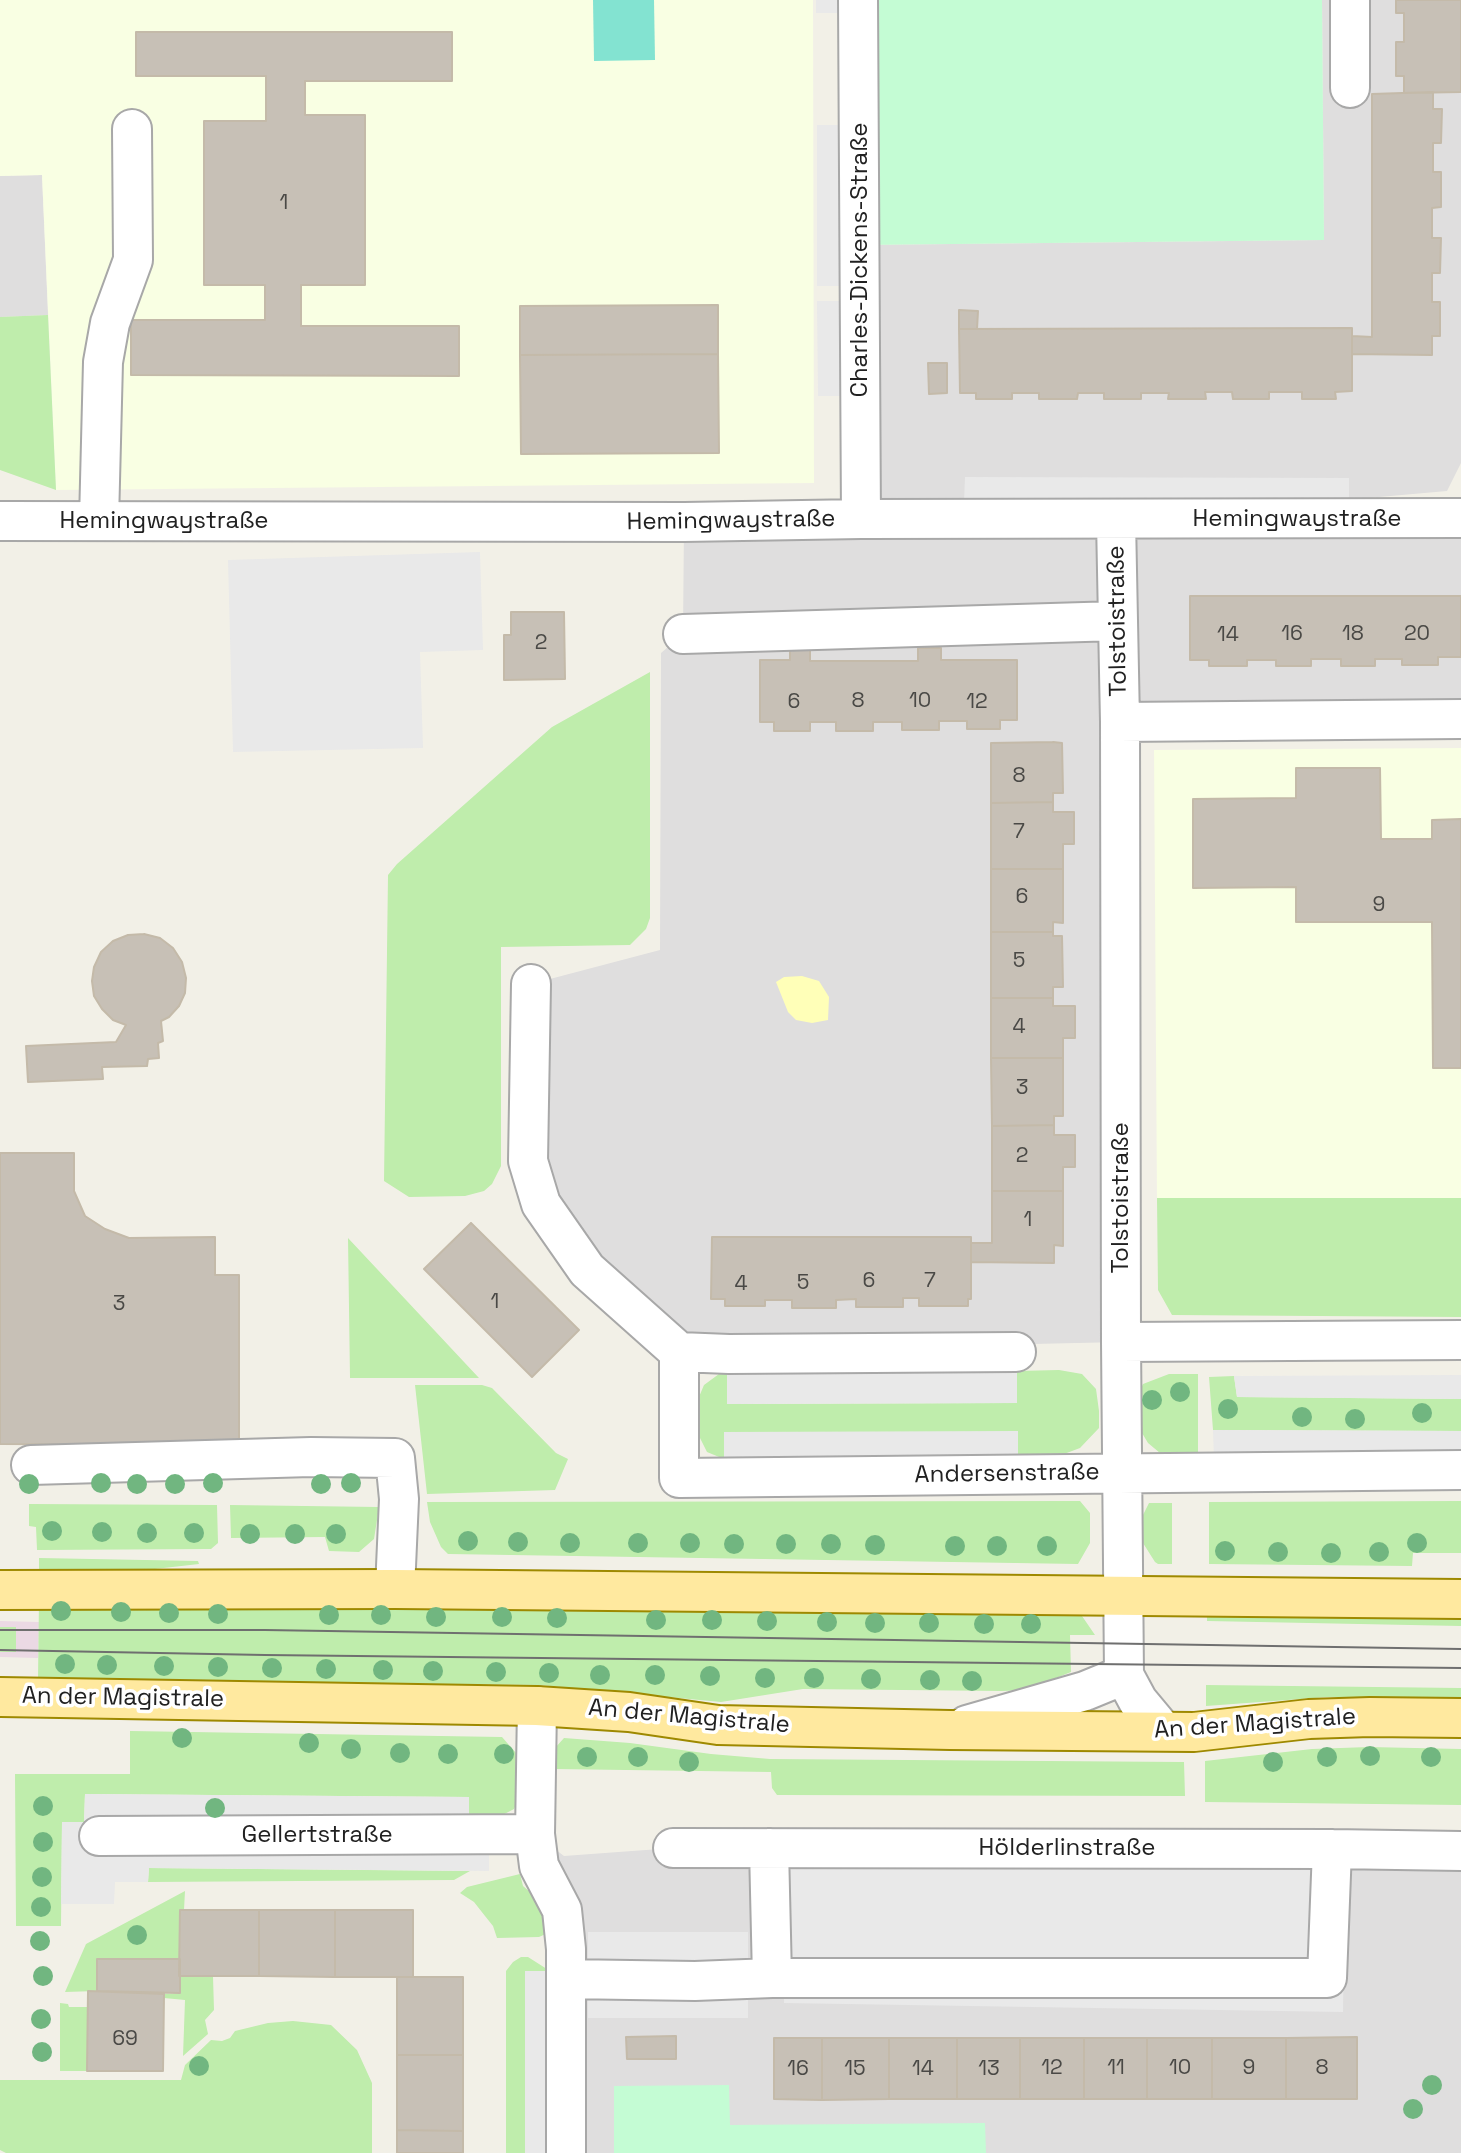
<!DOCTYPE html>
<html>
<head>
<meta charset="utf-8">
<style>
	body { margin:0 }
	canvas { display:block; background:#f2f0e7 }
</style>
</head>
<body>
<canvas width="1461" height="2153"></canvas>
<script>
const ctx = document.querySelector('canvas').getContext('2d');
ctx.lineJoin = 'round';
function fill(path, color) { ctx.fillStyle = color; ctx.fill(path, 'evenodd'); }
const toPath = rows => new Path2D(rows.map(r => 'M' + r).join(''));
function stroke(path, color, width, dash) { ctx.strokeStyle = color; ctx.lineWidth = width; ctx.lineCap = dash ? 'butt' : 'round'; ctx.setLineDash(dash || []); ctx.stroke(path); }
function label(font, color, halo, rows, align = 'center') {
  ctx.font = font + ' "Space Grotesk",sans-serif'; ctx.lineWidth = 7; ctx.setLineDash([]); ctx.textBaseline = 'middle'; ctx.strokeStyle = halo; ctx.fillStyle = color; for (const [text, x, y, turn = 0] of rows) {
    ctx.save(); ctx.translate(x, y); ctx.rotate((+turn || 0) * Math.PI / 180); ctx.textAlign = isNaN(turn) ? turn : align; if (halo) ctx.strokeText(text, 0, 0); ctx.fillText(text, 0, 0); ctx.restore();
  }
}
fill(toPath([
	[1322,0,1461,0,1461,463,1447,491,1129,519,1461,518,1461,719,1120,722,1121,1342,679,1352,541,1204,531,984,660,950,661,653,683,634,684,522,861,519,860,245,1324,240],
	[42,175,48,315,0,317,0,176],
	[535,1834,564,1856,673,1848,1461,1851,1461,2153,566,2153,566,1979]
]), '#dfdede');
fill(toPath([
	[0,1621,39,1622,38,1658,0,1657]
]), '#ebd9e4');
fill(toPath([
	[0,0,813,0,814,483,56,490,42,175,0,176],
	[1461,748,1461,1198,1157,1198,1154,750]
]), '#f9ffe3');
fill(toPath([
	[48,315,56,490,0,470,0,317],
	[650,672,650,918,646,929,630,945,501,947,501,1166,492,1184,484,1191,465,1196,409,1197,384,1181,388,875,397,864,552,727],
	[1157,1198,1461,1198,1461,1317,1172,1315,1158,1290],
	[348,1238,479,1378,350,1378],
	[1059,1370,1082,1374,1096,1389,1099,1411,1099,1428,1080,1448,1064,1454,1018,1458,1018,1432,724,1432,724,1459,707,1452,696,1430,696,1404,704,1385,719,1374,727,1372,727,1404,1017,1403,1017,1371],
	[1169,1374,1198,1374,1198,1459,1166,1458,1148,1443,1139,1428,1134,1403,1143,1384],
	[1234,1376,1237,1397,1461,1399,1461,1431,1213,1430,1209,1377],
	[415,1385,482,1385,492,1388,556,1453,568,1459,555,1490,427,1494],
	[1080,1501,1090,1513,1090,1543,1078,1564,448,1554,441,1547,430,1522,427,1502],
	[1461,1501,1461,1553,1413,1553,1412,1566,1209,1564,1209,1502],
	[1149,1503,1172,1503,1172,1564,1158,1564,1155,1562,1143,1543,1141,1519],
	[29,1504,217,1505,218,1543,211,1549,37,1550,36,1527,29,1526],
	[230,1505,379,1507,374,1539,359,1552,329,1551,325,1537,231,1538],
	[39,1558,198,1561,199,1564,84,1577,39,1578],
	[39,1599,1071,1611,1082,1616,1095,1635,1070,1635,1071,1672,1026,1690,1002,1691,803,1689,721,1702,540,1685,38,1680],
	[1207,1614,1461,1618,1461,1626,1207,1621],
	[0,1627,16,1627,16,1652,0,1652],
	[1206,1685,1461,1688,1461,1697,1328,1697,1206,1706],
	[130,1731,502,1737,516,1753,520,1766,520,1796,514,1809,489,1822,469,1822,469,1797,85,1794,84,1822,62,1823,61,1926,16,1926,15,1774,130,1774],
	[564,1738,630,1743,711,1754,770,1759,1184,1762,1185,1796,777,1795,772,1788,771,1772,554,1769,555,1748],
	[1369,1747,1461,1749,1461,1805,1205,1802,1205,1761,1312,1749],
	[149,1868,470,1871,454,1880,148,1882],
	[520,1874,523,1886,544,1904,548,1933,539,1937,497,1938,493,1926,485,1916,474,1902,460,1893,467,1887],
	[185,1891,184,1910,180,1911,180,1959,97,1960,97,1991,65,1992,86,1944],
	[521,1957,528,1957,550,1971,525,1971,525,2153,506,2153,506,1971,513,1962],
	[179,1976,213,1976,214,2010,205,2020,208,2034,183,2056,185,2000,164,1998,164,1994,180,1993],
	[60,2003,68,2004,69,2007,87,2007,87,2071,60,2071],
	[293,2021,331,2025,357,2050,372,2083,372,2153,6,2153,0,2150,0,2080,181,2080,185,2065,211,2040,222,2041,230,2038,235,2031,268,2023]
]), '#bfedac');
fill(toPath([
	[802,976,819,981,829,997,828,1020,812,1023,796,1020,788,1012,776,982,784,977]
]), '#ffffb8');
fill(toPath([
	[858,0,1322,0,1324,240,860,245],
	[729,2085,730,2125,985,2123,986,2153,614,2153,614,2086]
]), '#c4fcd4');
fill(toPath([
	[593,0,654,0,655,60,594,61]
]), '#83e3d1');
fill(toPath([
	[816,0,842,0,842,13,816,13],
	[817,125,841,125,842,286,817,286],
	[817,301,841,301,842,396,818,396],
	[965,477,1349,478,1349,502,964,502],
	[480,552,483,650,420,652,423,748,233,752,228,560],
	[1017,1371,1017,1403,727,1404,727,1372],
	[1461,1375,1461,1399,1237,1397,1234,1376],
	[1213,1430,1461,1431,1461,1458,1214,1460],
	[1018,1431,1018,1458,724,1459,724,1432],
	[85,1794,469,1797,469,1822,489,1822,489,1871,149,1868,148,1882,115,1882,114,1904,61,1904,62,1822,84,1822],
	[786,1858,1345,1866,1343,2012,784,2003],
	[588,1932,748,1932,748,2018,588,2018],
	[525,1971,550,1971,549,2153,525,2153]
]), '#e9e9e9');
const building = toPath([
	[1396,0,1461,0,1461,92,1404,93,1404,76,1396,76,1396,42,1404,42,1404,13,1396,13,1396,0],
	[136,32,452,32,452,81,305,81,305,115,365,115,365,285,301,285,301,326,459,326,459,376,131,375,131,320,265,320,265,285,204,285,204,121,266,121,266,76,136,76,136,32],
	[1433,92,1433,109,1442,109,1441,143,1433,143,1433,172,1441,172,1441,207,1432,208,1432,238,1441,238,1440,273,1432,273,1432,302,1440,302,1440,336,1432,336,1432,355,1352,354,1352,336,1372,337,1372,94,1433,92],
	[718,305,718,354,520,355,520,306,718,305],
	[959,310,978,311,977,329,959,329,959,310],
	[1352,328,1352,391,1335,392,1336,399,1302,399,1302,392,1269,392,1269,399,1233,399,1232,392,1205,392,1206,399,1168,399,1169,393,1141,393,1141,399,1104,399,1104,393,1078,393,1077,399,1039,399,1039,393,1012,393,1012,399,976,399,976,393,960,393,959,329,1352,328],
	[718,354,719,453,521,454,520,355,718,354],
	[928,363,947,363,947,393,929,394,928,363],
	[1190,596,1461,596,1461,657,1438,657,1438,665,1402,665,1402,659,1375,659,1375,666,1341,666,1341,659,1311,659,1311,666,1276,666,1276,660,1247,660,1247,666,1209,666,1209,660,1190,660,1190,596],
	[511,612,564,612,565,679,504,680,504,635,511,635,511,612],
	[790,647,810,647,810,661,918,661,918,648,941,648,941,660,1017,660,1017,720,1000,720,1000,729,967,729,967,721,939,721,939,730,902,730,902,722,873,722,873,731,836,731,836,722,810,722,810,731,774,731,774,722,760,722,760,660,790,660,790,647],
	[1053,742,1062,743,1063,793,1053,793,1053,802,991,803,991,743,1053,742],
	[1296,768,1380,768,1381,839,1432,839,1432,820,1461,819,1461,1068,1433,1068,1432,922,1296,922,1296,887,1193,888,1193,799,1296,798,1296,768],
	[1053,802,1053,812,1074,812,1074,844,1063,844,1063,869,991,869,991,803,1053,802],
	[991,869,1063,869,1063,923,1053,922,1053,932,991,932,991,869],
	[991,932,1053,932,1053,936,1062,936,1063,987,1053,987,1053,998,991,998,991,932],
	[144,934,160,938,173,948,182,962,186,978,185,993,179,1006,169,1017,161,1021,163,1041,158,1043,159,1058,148,1059,147,1066,102,1067,103,1079,28,1082,26,1046,116,1042,126,1025,113,1020,102,1009,94,996,92,981,94,967,101,952,113,941,128,935,144,934],
	[991,998,1053,998,1053,1006,1075,1006,1075,1038,1063,1038,1063,1058,991,1058,991,998],
	[991,1058,1063,1058,1063,1116,1054,1116,1054,1125,992,1126,991,1058],
	[1054,1125,1054,1135,1075,1135,1075,1167,1063,1167,1063,1191,992,1191,992,1126,1054,1125],
	[0,1153,74,1153,74,1191,85,1216,105,1229,129,1238,215,1237,215,1275,239,1275,239,1445,0,1444,0,1153],
	[992,1191,1063,1191,1063,1246,1054,1245,1054,1263,971,1262,971,1243,992,1243,992,1191],
	[471,1223,579,1330,532,1377,424,1269,471,1223],
	[712,1237,971,1237,971,1299,968,1299,968,1306,919,1306,919,1298,903,1298,903,1307,856,1307,856,1299,836,1300,836,1308,792,1308,792,1300,765,1300,765,1306,725,1306,725,1299,711,1299,712,1237],
	[180,1910,259,1910,259,1976,179,1976,180,1910],
	[259,1910,335,1910,335,1977,259,1976,259,1910],
	[335,1910,413,1910,413,1977,335,1977,335,1910],
	[97,1959,180,1959,180,1993,97,1991,97,1959],
	[397,1977,463,1977,463,2055,397,2055,397,1977],
	[88,1991,164,1994,163,2071,87,2071,88,1991],
	[676,2036,676,2059,627,2059,626,2037,676,2036],
	[1357,2037,1357,2099,1286,2099,1286,2038,1357,2037],
	[774,2038,822,2038,822,2100,774,2099,774,2038],
	[822,2038,889,2038,889,2099,822,2100,822,2038],
	[889,2038,957,2038,957,2099,889,2099,889,2038],
	[957,2038,1020,2038,1020,2099,957,2099,957,2038],
	[1020,2038,1084,2038,1084,2099,1020,2099,1020,2038],
	[1084,2038,1147,2038,1147,2099,1084,2099,1084,2038],
	[1147,2038,1212,2038,1212,2099,1147,2099,1147,2038],
	[1212,2038,1286,2038,1286,2099,1212,2099,1212,2038],
	[397,2055,463,2055,463,2131,397,2130,397,2055],
	[397,2130,463,2131,463,2153,397,2153,397,2130]
]);
fill(building, '#c7c0b6');
stroke(building, '#c4baa9', 2);
const minor = toPath([
	[858,0,861,519],
	[1350,0,1350,88],
	[1116,520,1120,722,1121,1342,1124,1675,1138,1701,1163,1731],
	[0,521,684,522,861,519,1461,518],
	[99,521,103,362,110,323,133,260,132,129],
	[683,634,1118,621],
	[1120,722,1461,719],
	[531,984,528,1161,541,1204,587,1270,679,1352,729,1354,1016,1352],
	[1121,1342,1461,1340],
	[679,1352,679,1478,1461,1470],
	[31,1465,311,1457,395,1458,399,1499,395,1589],
	[537,1706,535,1834,539,1866,562,1910,566,1949,566,2153],
	[967,1725,1085,1691,1124,1675],
	[99,1836,535,1834],
	[673,1848,1332,1849,1461,1851],
	[769,1848,772,1978,1327,1978,1332,1849],
	[566,1979,695,1981,772,1978]
]);
const major = toPath([
	[0,1590,395,1589,1461,1599],
	[0,1697,537,1706,629,1712,718,1725,950,1730,1194,1732,1309,1719,1370,1717,1461,1718]
]);
stroke(minor, '#a8a8a8', 42);
stroke(major, '#9e8900', 42);
stroke(minor, '#fff', 38);
stroke(major, '#ffe99f', 38);
stroke(toPath([
	[0,1630,265,1630,1461,1649],
	[0,1650,265,1655,1461,1668]
]), '#6f6f6f', 2);
ctx.fillStyle = '#71b680';
for (const [x, y] of [
	[1180,1392],
	[1152,1400],
	[1228,1409],
	[1422,1413],
	[1302,1417],
	[1355,1419],
	[101,1483],
	[213,1483],
	[351,1483],
	[29,1484],
	[137,1484],
	[175,1484],
	[321,1484],
	[52,1531],
	[102,1532],
	[147,1533],
	[194,1533],
	[250,1534],
	[295,1534],
	[336,1534],
	[468,1541],
	[518,1542],
	[570,1543],
	[638,1543],
	[690,1543],
	[1417,1543],
	[734,1544],
	[786,1544],
	[831,1544],
	[875,1545],
	[955,1546],
	[997,1546],
	[1047,1546],
	[1225,1551],
	[1278,1552],
	[1379,1552],
	[1331,1553],
	[61,1611],
	[121,1612],
	[169,1613],
	[218,1614],
	[329,1615],
	[381,1615],
	[436,1617],
	[502,1617],
	[557,1618],
	[656,1620],
	[712,1620],
	[767,1621],
	[827,1622],
	[875,1623],
	[929,1623],
	[984,1624],
	[1031,1624],
	[65,1664],
	[107,1665],
	[164,1666],
	[218,1667],
	[272,1668],
	[326,1669],
	[383,1670],
	[433,1671],
	[496,1672],
	[549,1673],
	[600,1675],
	[655,1675],
	[710,1676],
	[765,1678],
	[814,1678],
	[871,1679],
	[930,1680],
	[972,1681],
	[182,1738],
	[309,1743],
	[351,1749],
	[400,1753],
	[448,1754],
	[504,1754],
	[1370,1756],
	[587,1757],
	[638,1757],
	[1327,1757],
	[1431,1757],
	[689,1762],
	[1273,1762],
	[43,1806],
	[215,1808],
	[43,1842],
	[42,1877],
	[41,1907],
	[137,1935],
	[40,1941],
	[43,1976],
	[41,2019],
	[42,2052],
	[199,2066],
	[1432,2085],
	[1413,2109]
]) { ctx.beginPath(); ctx.arc(x, y, 10, 0, 2 * Math.PI); ctx.fill(); }
label('21px', '#4a4946', null, [
	["1",284,203],
	["16",1292,634],
	["18",1353,634],
	["20",1417,634],
	["14",1228,635],
	["2",541,643],
	["8",858,701],
	["10",920,701],
	["6",794,702],
	["12",977,702],
	["8",1019,776],
	["7",1019,832],
	["6",1022,897],
	["9",1379,905],
	["5",1019,961],
	["4",1019,1027],
	["3",1022,1088],
	["2",1022,1156],
	["1",1028,1220],
	["6",869,1281],
	["7",930,1281],
	["5",803,1283],
	["4",741,1284],
	["1",495,1302],
	["3",119,1304],
	["69",125,2039],
	["12",1052,2068],
	["11",1116,2068],
	["10",1180,2068],
	["9",1249,2068],
	["8",1322,2068],
	["16",798,2069],
	["15",855,2069],
	["14",923,2069],
	["13",989,2069]
]);
label('24px', '#212121', '#fff', [
	["Charles-Dickens-Straße",860,260,-90],
	["Hemingwaystraße",1297,519],
	["Hemingwaystraße",164,521],
	["Hemingwaystraße",731,521,-1],
	["Tolstoistraße",1118,621,-91],
	["Tolstoistraße",1121,1198,-90],
	["Andersenstraße",1007,1474,-1],
	["An der Magistrale",123,1698,1],
	["An der Magistrale",689,1717,5],
	["An der Magistrale",1255,1724,-4],
	["Gellertstraße",317,1835],
	["Hölderlinstraße",1067,1848]
]);
</script>
</body>
</html>
